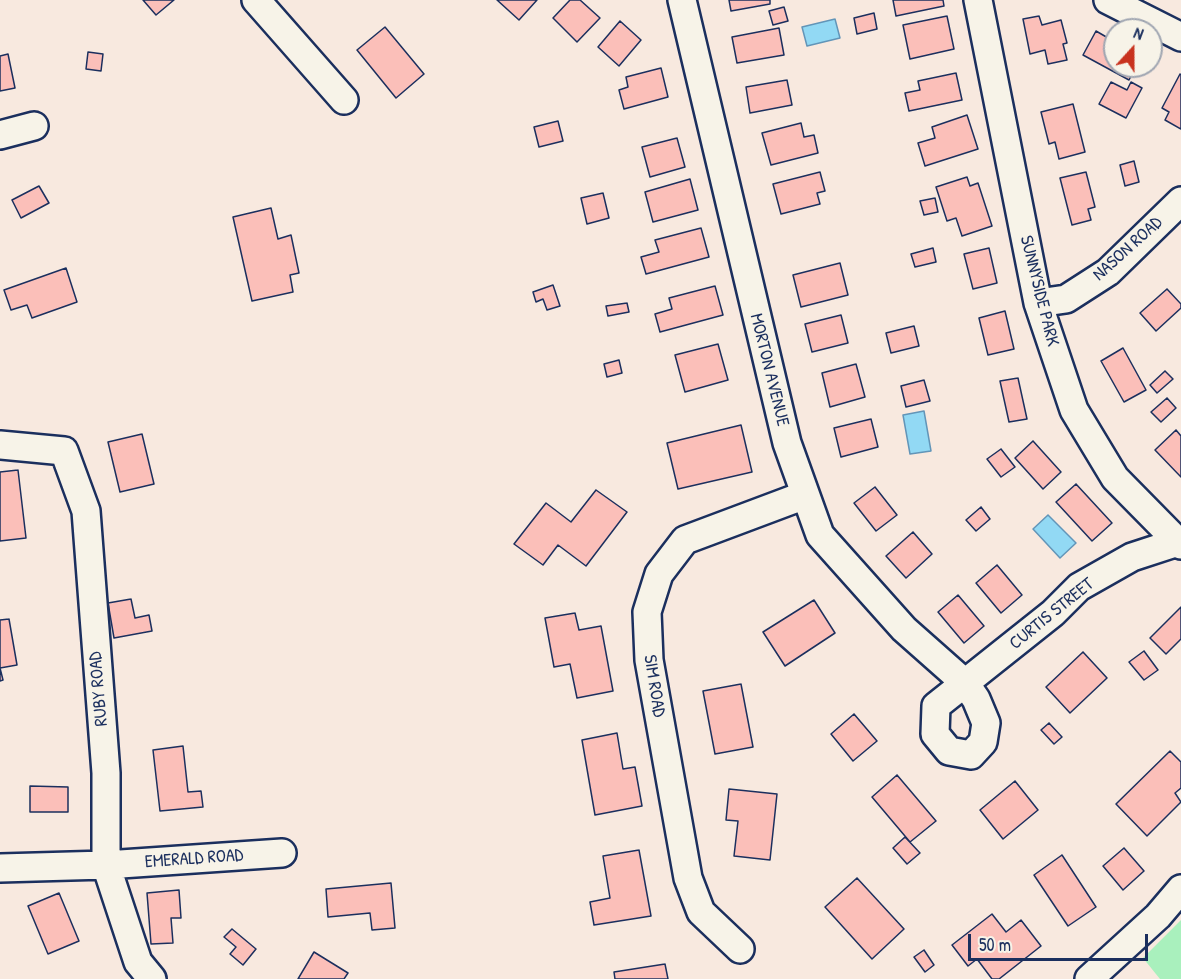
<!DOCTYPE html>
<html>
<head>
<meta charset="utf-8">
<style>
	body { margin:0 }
	#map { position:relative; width:1181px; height:979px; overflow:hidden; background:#f8e9df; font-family:"Patrick Hand",sans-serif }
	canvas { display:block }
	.north { position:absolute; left:1103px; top:18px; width:60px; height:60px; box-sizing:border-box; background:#f7f3e8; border:2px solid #9fa5b1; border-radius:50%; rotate:21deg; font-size:16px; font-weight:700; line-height:24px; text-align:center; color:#1b2f5e }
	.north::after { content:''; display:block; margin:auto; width:21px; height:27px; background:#c8321e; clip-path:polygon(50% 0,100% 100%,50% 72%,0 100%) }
	.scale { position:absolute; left:968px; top:934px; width:180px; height:27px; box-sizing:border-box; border:3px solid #1b2f5e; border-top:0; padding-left:8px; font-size:18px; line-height:21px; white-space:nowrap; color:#1b2f5e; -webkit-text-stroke:4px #f7f3e8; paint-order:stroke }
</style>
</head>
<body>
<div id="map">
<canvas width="1181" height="979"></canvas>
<div class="north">N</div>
<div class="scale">50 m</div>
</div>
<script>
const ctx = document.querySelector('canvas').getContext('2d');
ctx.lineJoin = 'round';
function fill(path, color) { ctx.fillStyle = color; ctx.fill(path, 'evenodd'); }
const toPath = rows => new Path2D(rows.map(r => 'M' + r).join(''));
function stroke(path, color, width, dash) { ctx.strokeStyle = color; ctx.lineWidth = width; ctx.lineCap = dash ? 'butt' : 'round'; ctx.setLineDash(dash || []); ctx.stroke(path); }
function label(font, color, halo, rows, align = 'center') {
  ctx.font = font + ' "Patrick Hand",sans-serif'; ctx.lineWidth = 5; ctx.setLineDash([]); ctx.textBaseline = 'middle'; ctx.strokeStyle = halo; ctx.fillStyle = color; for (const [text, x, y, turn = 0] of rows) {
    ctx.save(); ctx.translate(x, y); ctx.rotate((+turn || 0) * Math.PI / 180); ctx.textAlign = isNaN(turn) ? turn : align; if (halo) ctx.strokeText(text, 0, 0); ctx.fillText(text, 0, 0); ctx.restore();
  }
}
fill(toPath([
	[1181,920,1181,979,1160,979,1143,958]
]), '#a9f0bd');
const water = toPath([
	[835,19,840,38,807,46,802,27,835,19],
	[924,411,931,451,910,454,903,415,924,411],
	[1048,515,1076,543,1060,558,1033,529,1048,515]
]);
fill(water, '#92d9f4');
stroke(water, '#6295b8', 1.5);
const building = toPath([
	[143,0,174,0,156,15,143,0],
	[497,0,537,0,519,20,497,0],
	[570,0,580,0,600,18,577,42,553,18,570,0],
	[729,0,770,0,770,4,731,11,729,0],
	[893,0,943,0,944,6,896,16,893,0],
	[784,7,788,21,773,25,769,11,784,7],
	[874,13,877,29,857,34,854,18,874,13],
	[947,16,954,49,910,59,903,25,947,16],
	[1039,16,1042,25,1061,20,1067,43,1063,44,1067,60,1048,64,1045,50,1030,54,1023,19,1039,16],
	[620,21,641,40,619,66,598,47,620,21],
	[385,27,424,74,396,98,357,50,385,27],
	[779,28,784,55,737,63,732,37,779,28],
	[1096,31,1115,42,1115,66,1136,66,1129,80,1083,55,1096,31],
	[88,52,103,54,101,71,86,69,88,52],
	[8,54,15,88,0,91,0,56,8,54],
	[661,68,668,97,624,109,619,90,628,87,626,77,661,68],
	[956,73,962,100,909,111,905,93,920,90,918,81,956,73],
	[1180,74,1181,75,1181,129,1165,120,1169,112,1162,108,1180,74],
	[787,80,792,105,750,113,746,87,787,80],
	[1111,82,1127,90,1131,82,1142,88,1126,118,1099,104,1111,82],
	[1073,104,1085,152,1059,159,1055,142,1049,144,1041,112,1073,104],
	[967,115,978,149,925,166,918,143,935,138,932,127,967,115],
	[558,121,563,141,539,147,534,127,558,121],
	[801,123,804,137,814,135,818,153,771,165,762,133,801,123],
	[677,138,685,167,650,177,642,147,677,138],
	[1134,161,1139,182,1125,186,1120,165,1134,161],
	[820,172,825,191,817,193,820,204,781,214,773,184,820,172],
	[1086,172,1095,207,1088,209,1091,220,1072,225,1060,178,1086,172],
	[967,177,970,186,978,183,992,226,962,236,956,218,947,221,936,187,967,177],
	[690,179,698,210,653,222,645,192,690,179],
	[39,186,49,203,21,218,12,200,39,186],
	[603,193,609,218,587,224,581,198,603,193],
	[935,198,938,212,924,215,920,201,935,198],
	[271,208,278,239,291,235,299,273,290,275,293,292,252,301,233,217,271,208],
	[701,228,709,257,646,274,641,257,659,252,655,240,701,228],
	[933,248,936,262,915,267,911,254,933,248],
	[989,248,997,283,973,289,964,254,989,248],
	[840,263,848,295,801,307,793,275,840,263],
	[66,268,77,302,32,318,27,305,11,310,4,290,66,268],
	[553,285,560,306,547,310,543,299,536,302,533,292,553,285],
	[715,286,723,315,660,332,655,314,672,309,669,298,715,286],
	[1167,289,1181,304,1181,308,1156,331,1140,313,1167,289],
	[627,303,629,312,608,316,606,306,627,303],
	[1005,311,1014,349,988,355,979,318,1005,311],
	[841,315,848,343,812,352,805,324,841,315],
	[914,326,919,346,891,353,886,333,914,326],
	[718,344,728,380,685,392,675,355,718,344],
	[1123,348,1146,390,1124,402,1101,361,1123,348],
	[619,360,622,373,607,377,604,364,619,360],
	[856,364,865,397,830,407,822,373,856,364],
	[1165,371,1173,379,1157,393,1150,385,1165,371],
	[1018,378,1027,419,1009,422,1000,381,1018,378],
	[924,380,930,401,906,407,901,386,924,380],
	[1167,398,1176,408,1161,422,1151,412,1167,398],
	[871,419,878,447,841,457,834,428,871,419],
	[741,425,752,472,678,489,667,443,741,425],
	[1176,430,1181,436,1181,477,1155,450,1176,430],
	[142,434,154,484,120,492,108,442,142,434],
	[1033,441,1061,472,1043,489,1015,458,1033,441],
	[1001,449,1015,467,1001,477,987,459,1001,449],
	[18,470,26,538,0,541,0,472,18,470],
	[1076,484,1112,523,1092,541,1056,502,1076,484],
	[875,487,897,515,876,531,854,503,875,487],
	[596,490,627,512,586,566,558,545,543,565,514,544,546,503,571,522,596,490],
	[981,507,990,519,976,531,966,520,981,507],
	[913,532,932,554,906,578,886,556,913,532],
	[997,565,1022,595,1001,613,976,583,997,565],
	[958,595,984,626,964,643,938,612,958,595],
	[131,599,135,618,149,615,152,631,114,638,108,603,131,599],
	[814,600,835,633,785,666,763,632,814,600],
	[1181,607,1181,639,1166,654,1150,638,1181,607],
	[575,613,579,630,601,626,613,691,577,698,570,664,554,667,545,618,575,613],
	[9,619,17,665,0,668,3,680,0,681,0,620,9,619],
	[1144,651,1158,670,1144,680,1129,662,1144,651],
	[1083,652,1107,678,1070,713,1046,687,1083,652],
	[741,684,753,747,715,754,703,691,741,684],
	[854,714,877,741,853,761,831,734,854,714],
	[1049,723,1062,737,1054,744,1041,730,1049,723],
	[617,733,623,769,635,767,642,806,595,815,582,740,617,733],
	[183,746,188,792,201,791,203,807,160,811,153,750,183,746],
	[1170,751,1181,762,1181,788,1175,793,1181,802,1147,836,1116,804,1170,751],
	[897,775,936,821,910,842,872,797,897,775],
	[1015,781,1038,810,1003,839,980,810,1015,781],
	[30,786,68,787,68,812,30,812,30,786],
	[729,789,777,794,770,860,734,856,738,821,726,820,729,789],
	[905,837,920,853,907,864,893,848,905,837],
	[1124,848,1144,871,1123,890,1103,866,1124,848],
	[639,850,651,916,594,925,590,902,610,898,603,856,639,850],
	[1062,855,1096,907,1068,926,1034,875,1062,855],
	[857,878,904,929,872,959,825,907,857,878],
	[391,883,395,928,372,930,370,913,328,917,326,889,391,883],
	[179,890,181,918,171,918,173,943,151,944,147,893,179,890],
	[59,893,79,941,48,954,28,906,59,893],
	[992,914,1006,932,1021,920,1041,946,999,979,992,979,977,959,968,966,952,945,992,914],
	[232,929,256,949,243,965,230,954,236,947,224,937,232,929],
	[924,950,934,965,925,972,914,957,924,950],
	[314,952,348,973,344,979,298,979,314,952],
	[665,964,668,979,615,979,614,972,665,964]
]);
fill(building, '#fbbfb9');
stroke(building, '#1b2f5e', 1.5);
const minor = toPath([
	[256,0,344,100],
	[682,0,787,443,820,535,904,629,965,683,976,699,986,723,983,742,971,755,949,751,935,734,936,706,965,683,1053,613,1079,587,1132,557,1181,541],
	[978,0,1038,303,1074,410,1115,478,1181,545],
	[1108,0,1181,37],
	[0,135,34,126],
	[1038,303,1066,299,1108,272,1181,201],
	[0,445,64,451,86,511,106,773,106,865,138,962,152,979],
	[0,868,106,865,282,853],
	[740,949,701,912,688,878,649,660,647,612,659,574,685,540,805,495],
	[1089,979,1158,916,1181,889]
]);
stroke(minor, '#1b2f5e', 32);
stroke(minor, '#f7f3e8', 27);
label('18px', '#1b2f5e', '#f7f3e8', [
	["NASON ROAD",1128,249,-42],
	["SUNNYSIDE PARK",1039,291,76],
	["MORTON AVENUE",769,370,76],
	["CURTIS STREET",1052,614,-39],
	["SIM ROAD",654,686,81],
	["RUBY ROAD",99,689,-95],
	["EMERALD ROAD",194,859,-4]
]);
</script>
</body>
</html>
